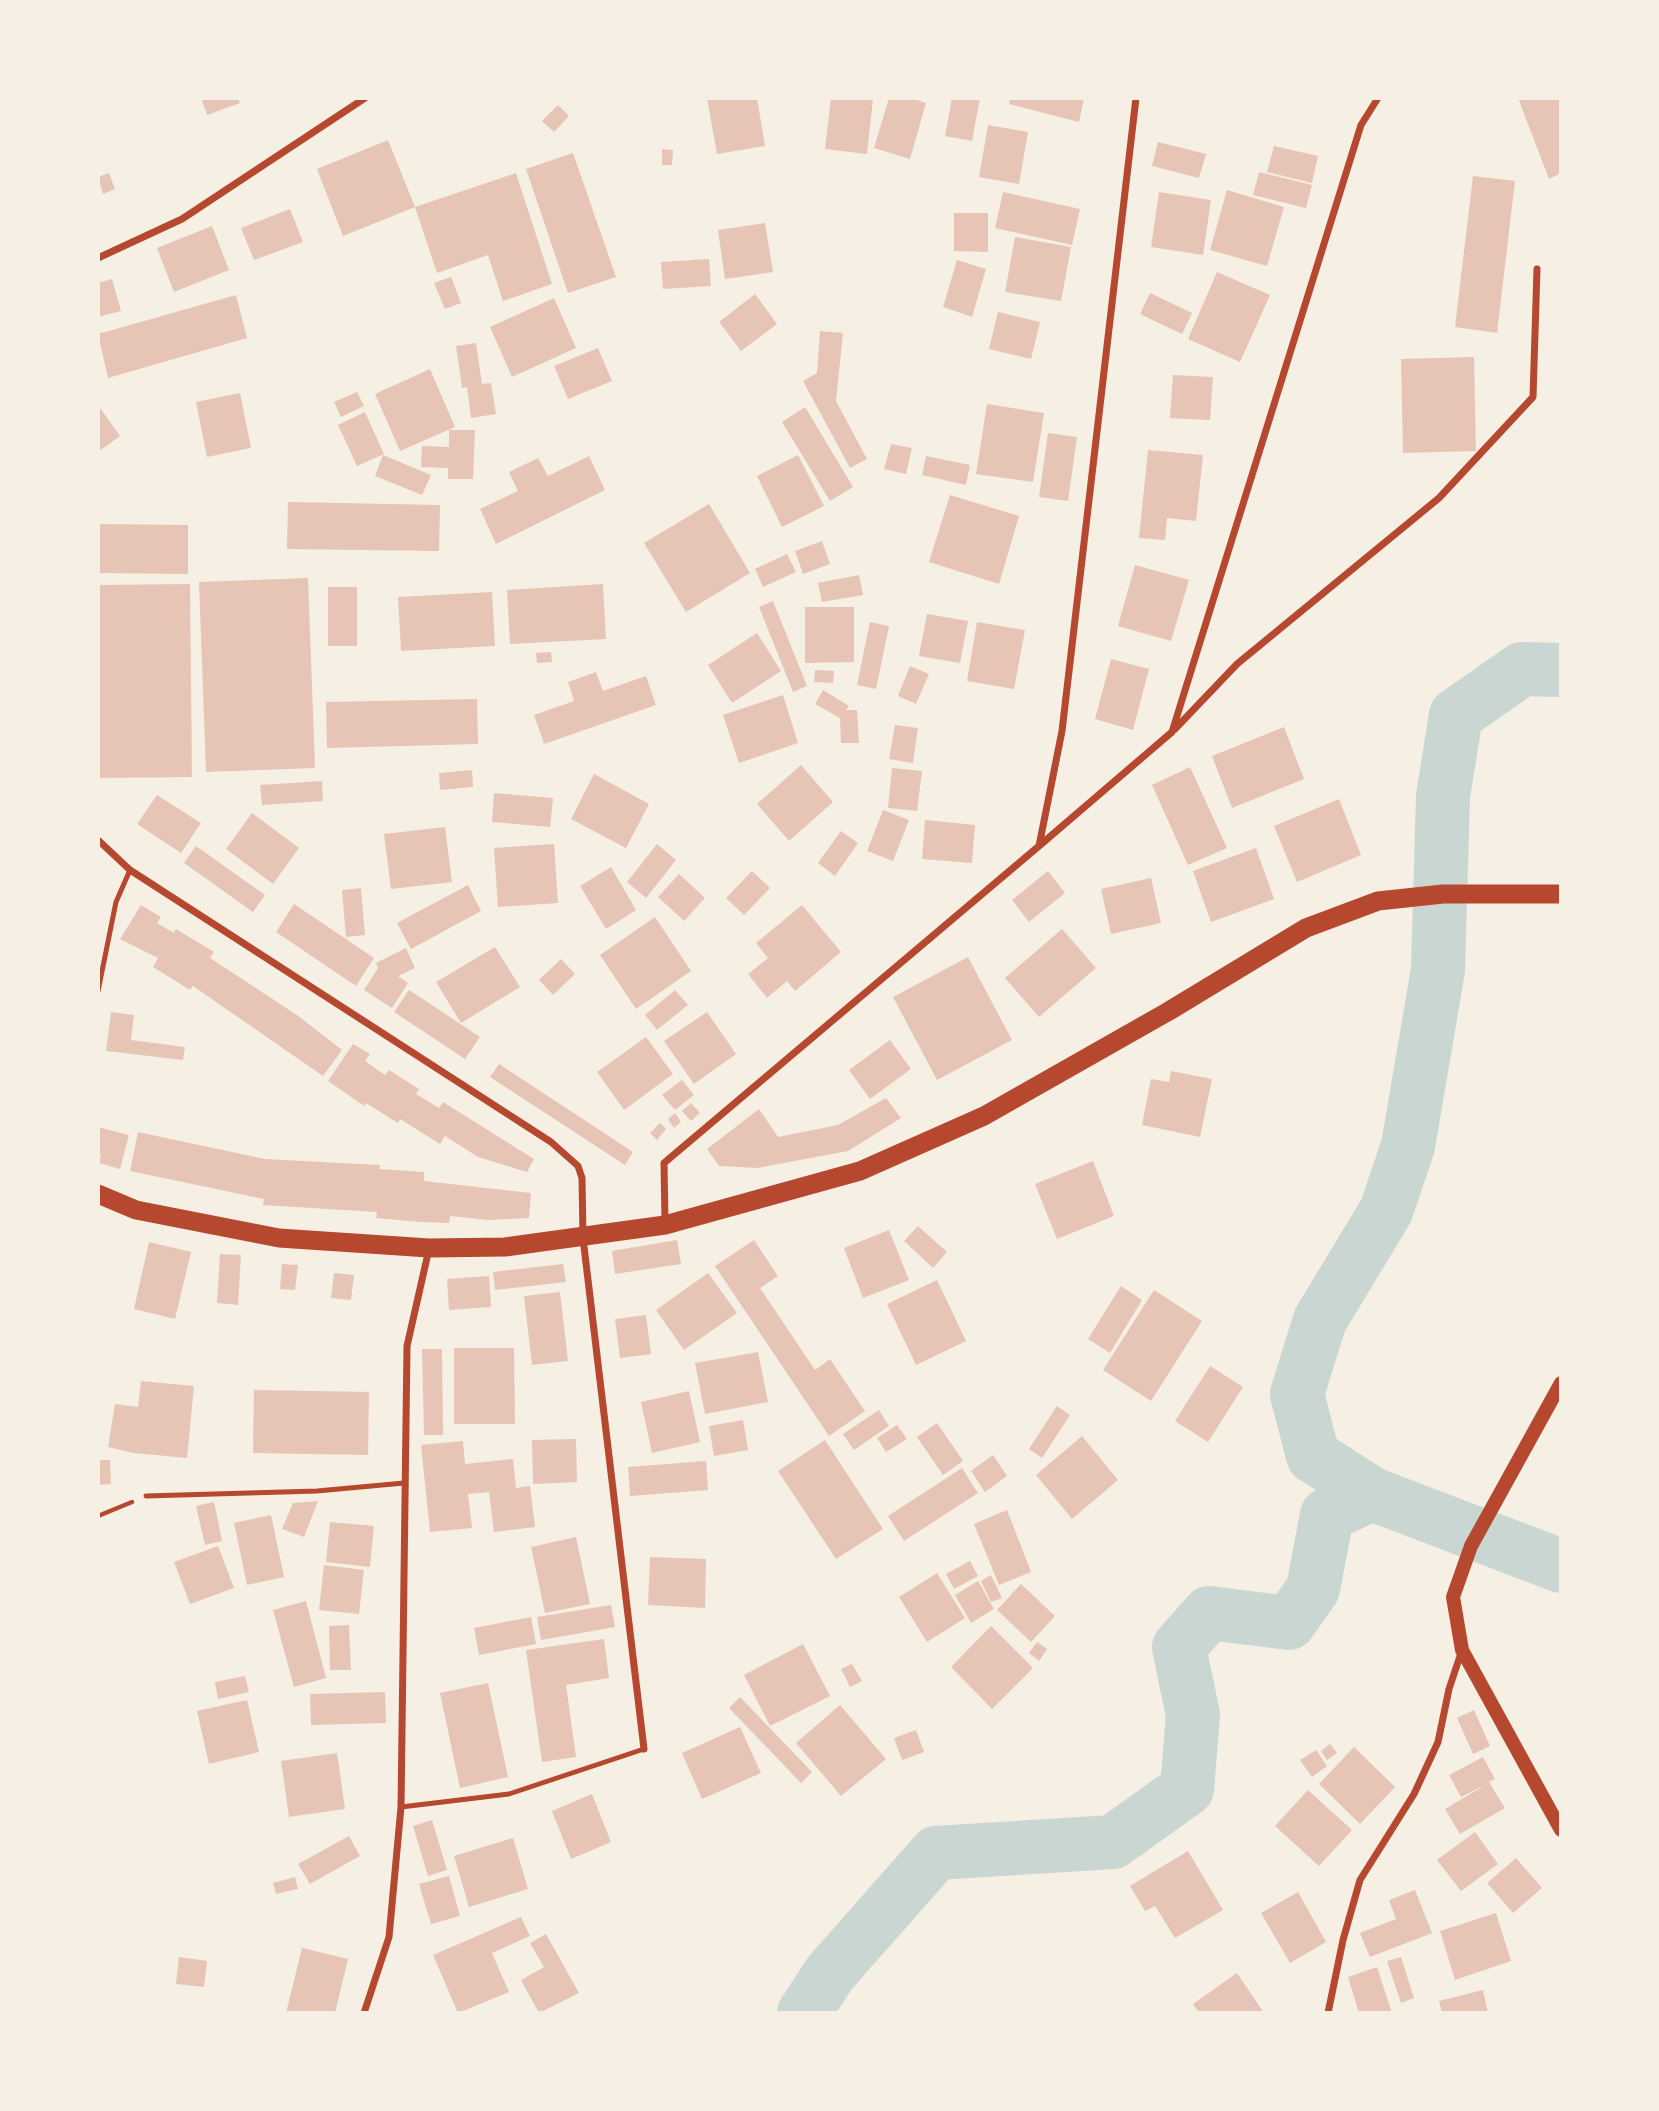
<!DOCTYPE html>
<html>
<head>
<meta charset="utf-8">
<style>
	body { margin:0 }
	#map { position:relative; width:1659px; height:2111px; overflow:hidden; background:#f6efe4; font-family:"IBM Plex Sans",sans-serif }
	canvas { display:block }
	.frame { position:absolute; inset:0; border:100px solid #f6efe4; pointer-events:none }
</style>
</head>
<body>
<div id="map">
<canvas width="1659" height="2111"></canvas>
<div class="frame"></div>
</div>
<script>
const ctx = document.querySelector('canvas').getContext('2d');
ctx.lineJoin = 'round';
const toPath = rows => new Path2D(rows.map(r => 'M' + r).join(''));
function stroke(path, color, width, dash) { ctx.strokeStyle = color; ctx.lineWidth = width; ctx.lineCap = dash ? 'butt' : 'round'; ctx.setLineDash(dash || []); ctx.stroke(path); }
function fill(path, color) { ctx.fillStyle = color; ctx.fill(path, 'evenodd'); }
stroke(toPath([
	[1561,670,1522,669,1456,715,1443,796,1438,970,1408,1146,1386,1211,1320,1320,1297,1394,1313,1456,1372,1494,1561,1566],
	[804,2013,830,1973,936,1853,1113,1842,1187,1789,1193,1715,1179,1647,1209,1613,1289,1623,1313,1589,1327,1515,1372,1494]
]), '#c9d6d2', 54);
fill(toPath([
	[201,98,238,98,240,103,207,115],
	[707,98,757,98,765,146,717,154],
	[831,98,873,99,867,154,825,149],
	[889,98,911,98,926,103,910,159,874,148],
	[952,98,980,98,972,141,945,136],
	[1010,98,1084,98,1079,122,1009,104],
	[1518,98,1561,98,1561,173,1549,179],
	[558,105,569,116,554,132,542,121],
	[988,125,1028,132,1019,184,979,177],
	[388,140,415,207,516,173,552,284,503,301,488,255,437,273,415,207,343,236,317,169],
	[1158,142,1206,154,1199,178,1152,166],
	[1274,146,1318,156,1312,183,1267,172],
	[662,149,673,150,672,165,662,165],
	[573,153,616,277,568,293,526,169],
	[1259,172,1312,185,1306,208,1253,195],
	[109,173,115,189,103,194,98,177],
	[1473,176,1515,181,1497,333,1455,327],
	[1227,190,1284,207,1267,266,1210,250],
	[1003,192,1080,209,1072,245,995,228],
	[1159,192,1211,200,1203,255,1151,247],
	[290,209,303,242,254,260,241,228],
	[954,213,988,213,988,252,954,251],
	[765,223,773,272,725,279,718,230],
	[212,226,229,270,174,292,157,248],
	[1015,237,1071,247,1061,301,1005,292],
	[709,259,711,286,663,289,661,262],
	[957,260,986,269,972,317,943,307],
	[1217,272,1270,295,1240,362,1188,339],
	[451,277,461,303,445,309,434,283],
	[112,279,121,311,98,317,98,283],
	[1150,293,1192,313,1182,334,1140,314],
	[755,294,777,324,741,351,719,322],
	[236,295,247,338,108,378,98,334],
	[554,298,576,348,512,377,490,327],
	[998,312,1040,322,1031,359,989,349],
	[820,331,843,333,836,401,867,459,850,468,803,381,817,373],
	[476,343,482,384,491,383,496,414,471,418,467,387,462,388,456,346],
	[598,348,612,381,568,399,554,366],
	[1474,357,1476,451,1403,453,1401,359],
	[430,369,455,427,400,451,375,394],
	[1173,375,1213,377,1210,420,1170,418],
	[357,392,364,406,341,417,334,402],
	[240,393,251,448,207,457,196,402],
	[987,404,1044,413,1033,482,976,474],
	[98,405,120,436,98,452],
	[805,407,853,487,830,501,782,422],
	[365,412,384,454,357,466,338,425],
	[449,430,475,430,473,479,448,479,448,468,421,467,422,446,449,447],
	[1048,433,1077,437,1068,501,1039,497],
	[891,444,912,448,906,474,884,469],
	[1148,450,1203,455,1196,521,1167,518,1165,540,1139,538],
	[383,455,431,475,422,495,375,476],
	[798,455,824,506,782,527,757,476],
	[589,456,605,490,496,544,480,509,518,491,509,472,538,458,548,476],
	[926,456,970,465,966,485,922,475],
	[950,495,1019,516,999,584,929,562],
	[288,502,440,505,439,551,287,549],
	[709,504,750,573,686,612,644,543],
	[98,524,188,525,188,574,98,573],
	[822,541,830,564,803,574,795,551],
	[787,554,796,572,763,587,755,569],
	[1135,565,1189,580,1171,641,1118,626],
	[859,575,863,595,822,602,818,583],
	[308,578,315,768,206,772,199,582],
	[190,584,192,777,98,778,98,585],
	[603,584,606,639,510,644,507,590],
	[328,587,357,587,357,646,328,646],
	[492,592,495,646,401,651,398,597],
	[773,601,807,686,793,692,759,607],
	[805,607,854,607,854,662,805,663],
	[927,614,968,621,960,663,919,656],
	[870,622,889,626,876,689,857,685],
	[977,622,1025,630,1014,689,967,681],
	[757,633,781,671,732,703,708,665],
	[551,652,552,662,537,663,536,653],
	[1111,659,1149,669,1133,730,1095,719],
	[910,666,929,674,916,704,898,696],
	[815,670,834,671,833,683,814,682],
	[596,672,603,691,646,676,656,705,544,744,534,715,574,701,568,682],
	[823,690,849,706,846,710,857,710,859,743,841,743,840,718,815,704],
	[783,695,798,743,739,763,723,715],
	[477,699,478,744,327,748,326,702],
	[895,725,918,728,913,763,889,759],
	[1284,727,1304,779,1232,808,1212,756],
	[801,765,833,802,789,841,757,804],
	[1190,767,1227,848,1188,865,1152,785],
	[892,768,922,771,917,811,888,808],
	[472,770,473,787,440,790,439,773],
	[594,774,649,804,626,848,571,819],
	[322,781,323,801,262,805,260,785],
	[494,793,553,798,550,827,492,822],
	[157,795,201,823,181,853,137,824],
	[1339,799,1361,855,1297,882,1274,826],
	[883,810,909,820,893,861,867,851],
	[252,813,299,848,273,884,226,849],
	[925,820,975,825,972,863,922,859],
	[445,827,452,882,391,889,384,834],
	[841,831,858,843,835,876,818,863],
	[554,844,558,903,498,907,494,848],
	[657,844,676,860,646,898,627,882],
	[196,846,265,895,253,912,184,863],
	[1256,848,1274,899,1211,922,1193,871],
	[611,867,636,910,606,929,580,886],
	[752,871,770,888,744,915,726,898],
	[1048,871,1065,893,1029,922,1012,900],
	[679,874,705,898,684,921,658,897],
	[1151,878,1161,923,1111,934,1101,889],
	[468,885,481,911,411,949,397,923],
	[361,888,365,935,346,937,342,890],
	[294,904,374,958,356,986,276,932],
	[141,905,161,917,157,923,174,933,176,929,214,952,210,958,297,1015,342,1050,323,1076,193,986,190,990,153,967,158,958,120,939],
	[802,905,841,952,795,991,787,981,767,998,748,974,768,958,756,943],
	[655,917,691,971,636,1009,600,955],
	[1062,929,1096,968,1039,1017,1005,978],
	[495,947,520,987,461,1023,436,982],
	[406,948,415,968,398,976,408,983,392,1008,364,990,378,968,376,963],
	[968,957,1012,1040,937,1080,893,997],
	[561,959,575,974,553,995,539,980],
	[409,990,480,1037,465,1059,394,1012],
	[675,990,688,1005,657,1030,645,1015],
	[111,1012,134,1015,131,1040,185,1047,183,1060,106,1051],
	[707,1012,736,1054,694,1084,664,1041],
	[646,1037,673,1074,624,1110,597,1072],
	[890,1040,911,1069,870,1099,849,1070],
	[353,1044,370,1054,365,1061,385,1075,389,1070,419,1089,416,1094,439,1108,443,1102,534,1159,527,1172,478,1157,445,1136,440,1144,400,1119,398,1123,366,1103,364,1106,328,1081],
	[499,1064,633,1152,625,1165,490,1077],
	[1171,1071,1212,1079,1200,1137,1142,1125,1151,1079,1169,1082],
	[682,1080,694,1095,675,1110,662,1095],
	[886,1098,901,1118,848,1151,757,1168,719,1166,707,1149,759,1109,778,1137,838,1125],
	[691,1103,700,1113,691,1121,682,1111],
	[675,1113,681,1122,674,1128,668,1119],
	[660,1123,666,1129,657,1140,650,1133],
	[98,1127,129,1135,120,1169,99,1163,101,1154,98,1153],
	[138,1132,265,1159,380,1165,379,1169,424,1172,424,1181,531,1193,529,1218,488,1220,450,1216,449,1223,421,1222,376,1218,377,1212,263,1205,264,1199,130,1171],
	[1093,1161,1114,1216,1057,1239,1035,1184],
	[918,1226,947,1252,933,1268,904,1241],
	[889,1230,909,1280,863,1298,844,1248],
	[677,1240,681,1264,615,1274,612,1251],
	[754,1240,778,1276,760,1288,815,1370,830,1359,865,1411,829,1436,715,1266],
	[149,1242,191,1252,175,1319,134,1309],
	[220,1254,241,1255,238,1305,217,1303],
	[282,1264,298,1265,295,1290,280,1289],
	[563,1264,566,1282,495,1290,493,1272],
	[334,1273,354,1275,351,1300,331,1298],
	[708,1273,737,1313,684,1350,656,1310],
	[489,1276,491,1307,449,1310,447,1279],
	[937,1280,966,1341,916,1365,887,1304],
	[1121,1286,1142,1300,1110,1353,1088,1339],
	[1154,1290,1202,1321,1151,1401,1103,1370],
	[560,1292,568,1361,532,1365,524,1296],
	[646,1315,651,1354,620,1358,615,1319],
	[454,1348,514,1348,515,1424,454,1424],
	[422,1349,442,1349,443,1435,424,1435],
	[758,1352,768,1402,705,1414,695,1363],
	[1210,1366,1243,1387,1208,1442,1175,1421],
	[141,1381,194,1386,187,1458,134,1453,108,1447,115,1404,138,1407],
	[254,1390,369,1392,368,1455,253,1453],
	[689,1391,700,1442,652,1453,641,1402],
	[1057,1406,1070,1415,1042,1458,1029,1449],
	[879,1410,889,1426,854,1450,843,1434],
	[743,1420,748,1450,714,1456,709,1426],
	[937,1423,963,1461,943,1475,917,1437],
	[897,1425,907,1439,886,1452,877,1438],
	[1082,1436,1118,1480,1072,1519,1036,1475],
	[576,1439,577,1482,533,1484,532,1440],
	[825,1440,883,1529,836,1559,778,1471],
	[463,1441,465,1464,513,1459,516,1488,530,1486,535,1527,494,1532,489,1492,468,1494,472,1528,430,1532,421,1445],
	[993,1455,1007,1476,985,1492,971,1471],
	[98,1460,110,1460,111,1484,98,1485],
	[706,1461,708,1490,630,1496,628,1467],
	[962,1468,978,1493,904,1541,888,1516],
	[318,1501,304,1537,282,1529,293,1503],
	[214,1502,222,1541,205,1545,196,1506],
	[1007,1510,1031,1572,999,1585,974,1524],
	[271,1515,284,1577,247,1585,234,1523],
	[330,1522,374,1526,370,1567,326,1562],
	[576,1537,590,1604,545,1613,531,1547],
	[218,1546,234,1588,190,1604,174,1562],
	[650,1557,706,1559,705,1608,648,1605],
	[970,1561,978,1576,954,1589,946,1574],
	[324,1565,364,1570,359,1614,319,1610],
	[937,1573,965,1618,927,1642,899,1597],
	[991,1575,1002,1598,991,1602,981,1581],
	[978,1581,994,1609,971,1623,955,1595],
	[1021,1584,1055,1616,1031,1642,997,1610],
	[306,1601,326,1678,294,1687,273,1610],
	[611,1605,615,1627,541,1640,537,1617],
	[531,1617,536,1644,479,1655,474,1628],
	[349,1625,351,1670,330,1670,329,1626],
	[991,1626,1033,1668,992,1709,951,1667],
	[604,1639,609,1678,566,1685,576,1757,542,1762,526,1650],
	[1037,1642,1047,1649,1039,1661,1029,1653],
	[803,1644,830,1696,770,1726,744,1675],
	[852,1664,862,1681,850,1687,841,1669],
	[245,1676,249,1692,218,1699,215,1682],
	[488,1683,508,1777,460,1788,440,1693],
	[385,1692,386,1723,311,1725,310,1694],
	[740,1697,812,1772,801,1783,729,1708],
	[247,1700,259,1752,209,1764,197,1711],
	[840,1705,886,1759,841,1796,796,1743],
	[1474,1710,1490,1746,1473,1754,1457,1718],
	[740,1727,761,1773,702,1799,682,1753],
	[916,1730,924,1752,902,1760,894,1738],
	[1330,1744,1337,1753,1327,1760,1321,1751],
	[1354,1747,1395,1787,1360,1824,1319,1784],
	[1316,1750,1327,1766,1312,1777,1300,1760],
	[337,1753,345,1809,289,1817,281,1761],
	[1483,1757,1495,1779,1489,1782,1505,1808,1460,1834,1445,1809,1487,1784,1461,1797,1449,1775],
	[1308,1790,1352,1830,1319,1866,1275,1826],
	[592,1794,611,1842,571,1859,552,1811],
	[432,1820,447,1870,428,1876,413,1826],
	[1475,1832,1498,1864,1461,1891,1437,1860],
	[349,1836,360,1856,310,1884,298,1864],
	[513,1838,528,1889,469,1907,454,1856],
	[1188,1851,1223,1910,1175,1938,1155,1906,1145,1911,1130,1886],
	[1516,1858,1542,1888,1513,1913,1487,1883],
	[449,1876,460,1916,431,1924,419,1884],
	[295,1877,298,1889,276,1894,273,1883],
	[1415,1890,1432,1933,1370,1957,1360,1933,1396,1919,1389,1900],
	[1298,1892,1326,1942,1290,1963,1261,1913],
	[1496,1913,1511,1961,1455,1980,1440,1931],
	[521,1917,530,1936,492,1953,509,1992,458,2013,433,1955],
	[546,1934,579,1993,539,2013,521,1980,544,1967,530,1943],
	[302,1948,348,1959,335,2013,286,2013],
	[179,1957,207,1961,204,1987,176,1984],
	[1401,1957,1414,1998,1401,2003,1387,1961],
	[1377,1967,1392,2013,1359,2013,1348,1977],
	[1237,1973,1264,2013,1199,2013,1193,2004],
	[1483,1990,1488,2013,1442,2013,1439,2001]
]), '#e6c5b7');
stroke(toPath([
	[98,1516,132,1502]
]), '#b5482f', 4.5);
stroke(toPath([
	[98,991,116,902,130,870],
	[146,1496,317,1491,404,1483],
	[401,1807,509,1794,644,1749]
]), '#b5482f', 5);
stroke(toPath([
	[98,258,182,219,365,98],
	[1175,729,1237,664,1439,498,1533,397,1537,269],
	[98,840,130,870,551,1142,578,1166,582,1178,583,1238,644,1749],
	[1039,846,1172,732,1361,125,1378,98],
	[665,1222,664,1163,1039,846,1062,731,1136,98],
	[364,2013,389,1937,401,1807,407,1346,429,1249],
	[1328,2013,1343,1940,1360,1880,1414,1794,1438,1742,1449,1689,1462,1650]
]), '#b5482f', 7);
stroke(toPath([
	[1561,1383,1471,1546,1453,1597,1462,1650,1561,1830]
]), '#b5482f', 14);
stroke(toPath([
	[98,1194,136,1210,279,1238,429,1248,505,1247,665,1225,860,1171,984,1116,1169,1011,1306,928,1378,901,1443,894,1561,894]
]), '#b5482f', 19);
</script>
</body>
</html>
